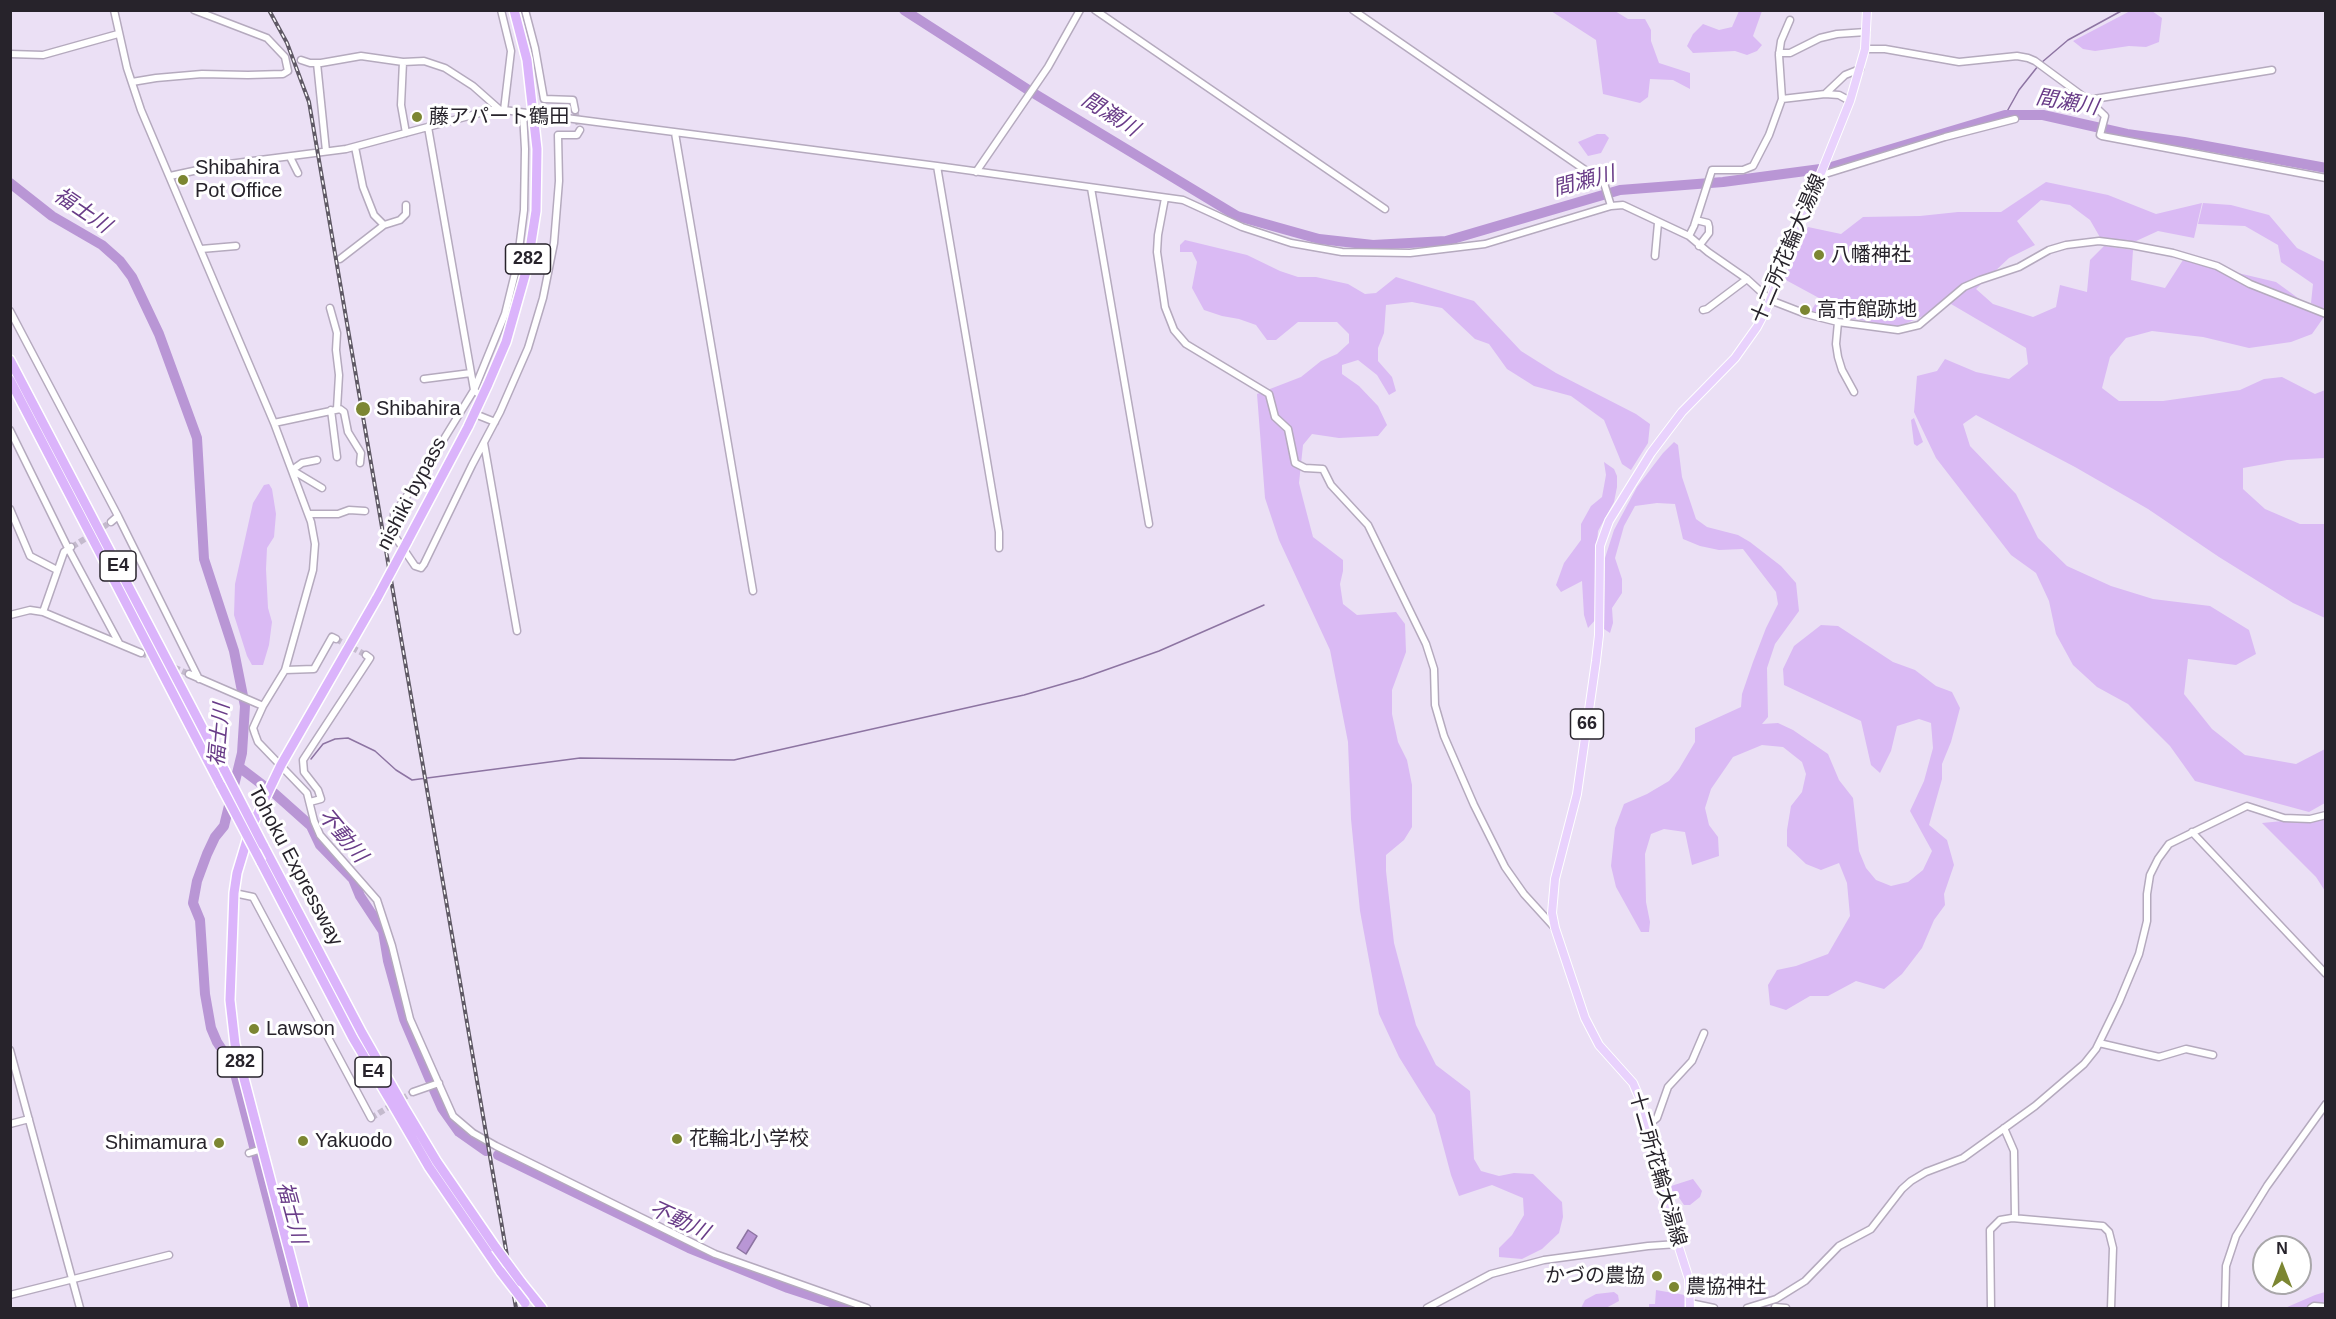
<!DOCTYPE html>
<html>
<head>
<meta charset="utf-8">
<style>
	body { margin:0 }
	#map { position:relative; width:2336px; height:1319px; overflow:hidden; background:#ebe0f5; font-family:Arial,sans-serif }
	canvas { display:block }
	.frame { position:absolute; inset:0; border:12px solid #27232b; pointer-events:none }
	.north { position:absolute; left:2252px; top:1235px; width:60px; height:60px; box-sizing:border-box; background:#fff; border:2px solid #a9a7aa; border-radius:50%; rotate:0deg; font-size:16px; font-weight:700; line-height:24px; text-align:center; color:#27232b }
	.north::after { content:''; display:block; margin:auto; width:21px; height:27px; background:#7c8632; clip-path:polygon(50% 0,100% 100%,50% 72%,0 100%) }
</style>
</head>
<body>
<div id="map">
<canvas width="2336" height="1319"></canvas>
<div class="frame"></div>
<div class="north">N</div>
</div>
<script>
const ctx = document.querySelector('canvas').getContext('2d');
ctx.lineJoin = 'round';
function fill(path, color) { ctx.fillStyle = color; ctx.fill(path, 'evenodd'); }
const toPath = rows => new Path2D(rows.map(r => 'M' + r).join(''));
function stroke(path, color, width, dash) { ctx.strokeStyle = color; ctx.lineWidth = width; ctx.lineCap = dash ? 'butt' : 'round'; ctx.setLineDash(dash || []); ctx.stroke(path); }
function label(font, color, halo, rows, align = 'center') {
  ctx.font = font + ' Arial,"Noto Sans JP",sans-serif'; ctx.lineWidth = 6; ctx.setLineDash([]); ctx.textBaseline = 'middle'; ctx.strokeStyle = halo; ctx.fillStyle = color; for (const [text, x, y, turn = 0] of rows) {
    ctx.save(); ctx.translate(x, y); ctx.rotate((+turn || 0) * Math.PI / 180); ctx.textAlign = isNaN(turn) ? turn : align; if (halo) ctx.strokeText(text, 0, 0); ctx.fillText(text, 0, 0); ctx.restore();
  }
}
fill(toPath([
	[2132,10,2152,11,2162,18,2159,42,2146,47,2129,46,2095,51,2083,49,2073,41],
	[1551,11,1615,11,1628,19,1645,19,1651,30,1651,41,1659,63,1690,73,1690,89,1673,80,1650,79,1648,97,1640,103,1603,94,1596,40],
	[1739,11,1762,11,1753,36,1762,45,1757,51,1747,55,1735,51,1693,53,1687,46,1693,34,1703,24,1719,30,1732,27],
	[1597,134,1605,134,1609,138,1601,153,1588,156,1578,142],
	[2046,182,2108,195,2156,214,2202,203,2194,238,2158,231,2134,242,2101,239,2090,220,2070,205,2041,200,2017,221,2035,245,2009,258,1976,289,1993,304,2033,317,2056,307,2060,285,2087,292,2090,260,2104,246,2133,250,2131,280,2165,288,2183,260,2276,282,2324,317,2312,334,2291,342,2249,348,2203,337,2152,331,2126,338,2110,357,2102,388,2119,401,2163,401,2240,390,2264,379,2282,377,2315,394,2325,390,2325,458,2287,460,2243,468,2243,489,2265,509,2300,524,2325,524,2325,618,2293,603,2219,557,2148,509,2075,467,1976,415,1963,424,1970,446,2016,494,2038,538,2067,566,2111,586,2153,599,2210,606,2249,630,2256,654,2236,665,2188,659,2184,694,2212,729,2245,755,2296,764,2325,749,2325,803,2309,812,2195,781,2170,746,2128,704,2097,687,2073,665,2056,634,2049,601,2036,573,2011,555,1936,458,1914,412,1917,376,1937,371,1945,359,1976,372,2009,379,2028,364,2026,348,1951,304,1898,327,1811,311,1819,298,1784,279,1808,227,1841,234,1863,217,1920,216,1958,212,2001,212],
	[2203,203,2231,205,2269,215,2297,248,2325,262,2325,310,2311,303,2313,284,2281,262,2278,245,2245,226,2198,224],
	[1185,240,1247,255,1280,271,1298,277,1316,277,1348,284,1365,294,1376,293,1396,277,1474,301,1521,351,1556,373,1636,414,1650,424,1648,443,1631,470,1622,464,1604,420,1571,396,1534,386,1507,369,1489,344,1475,339,1442,308,1412,302,1386,305,1384,333,1378,348,1378,361,1392,377,1396,391,1389,395,1377,375,1358,360,1342,365,1342,374,1359,386,1378,406,1387,425,1378,436,1339,438,1312,434,1303,445,1299,483,1303,499,1313,537,1343,560,1343,571,1340,584,1343,604,1357,615,1396,612,1405,624,1406,652,1392,690,1392,714,1398,742,1407,760,1412,785,1412,827,1404,840,1386,855,1386,871,1394,943,1416,1025,1436,1065,1470,1091,1474,1159,1481,1171,1499,1176,1514,1173,1533,1174,1562,1202,1563,1217,1559,1233,1542,1249,1522,1259,1499,1257,1499,1248,1512,1235,1524,1215,1523,1198,1492,1185,1459,1196,1451,1175,1435,1115,1399,1057,1379,1014,1360,911,1351,819,1348,742,1330,650,1279,540,1265,498,1257,394,1301,377,1321,361,1337,354,1349,343,1349,334,1337,322,1298,322,1276,340,1267,340,1256,325,1239,319,1222,316,1204,310,1192,288,1197,262,1192,252,1180,252,1180,245],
	[1914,418,1923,442,1917,446,1914,444,1911,420],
	[1674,442,1678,445,1682,477,1696,519,1707,527,1738,535,1750,542,1781,566,1796,583,1799,611,1775,644,1767,668,1768,717,1762,724,1778,723,1793,730,1828,754,1839,780,1853,798,1859,851,1866,868,1876,880,1891,886,1908,882,1923,870,1932,851,1910,811,1924,781,1933,748,1931,723,1919,719,1897,726,1891,751,1880,773,1871,765,1861,721,1784,685,1783,669,1794,646,1821,625,1838,626,1893,662,1915,670,1936,686,1952,692,1960,708,1951,742,1942,764,1942,779,1929,825,1947,840,1954,865,1944,894,1945,905,1934,920,1922,948,1902,974,1884,989,1856,981,1828,996,1810,996,1786,1010,1770,1005,1768,985,1777,970,1796,966,1828,954,1850,916,1847,883,1839,863,1821,870,1806,864,1787,846,1787,830,1791,806,1802,792,1806,774,1802,762,1783,747,1762,745,1733,757,1711,789,1705,808,1709,825,1718,837,1719,856,1692,865,1685,832,1664,829,1651,834,1645,854,1646,902,1650,922,1649,932,1641,932,1616,887,1611,866,1615,828,1624,804,1647,794,1669,781,1679,769,1695,742,1695,728,1741,707,1742,694,1753,662,1766,628,1778,604,1776,592,1743,549,1719,550,1700,546,1683,539,1675,504,1657,503,1635,506,1624,526,1615,558,1622,579,1622,593,1612,608,1613,623,1610,633,1604,629,1605,558,1614,530,1637,487,1663,453],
	[1604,462,1614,469,1617,476,1617,487,1614,502,1598,531,1596,557,1597,618,1588,628,1584,615,1582,581,1561,592,1556,585,1564,563,1581,540,1581,524,1591,506,1602,497,1606,475],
	[269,484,272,489,276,514,274,537,267,548,266,569,268,608,272,622,269,645,263,665,252,665,247,656,234,615,235,584,253,503,264,485],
	[2325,817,2325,891,2316,877,2262,823],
	[1693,1179,1702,1191,1700,1197,1690,1205,1684,1205,1678,1196,1672,1193,1671,1186],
	[1656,1290,1685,1295,1684,1308,1649,1308,1649,1304,1655,1304],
	[1614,1292,1618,1295,1619,1301,1606,1308,1581,1308,1585,1300,1596,1294],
	[2325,1292,2325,1308,2285,1308,2315,1295]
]), '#dabaf4');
const water = toPath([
	[748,1230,757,1236,746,1254,737,1248,748,1230]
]);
fill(water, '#b996d5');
stroke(water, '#8d74a2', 1.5);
stroke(toPath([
	[2041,63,2068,40,2123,10],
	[2005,115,2019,90,2038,66],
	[311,759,323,744,335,739,348,738,375,751,396,770,412,780,580,758,734,760,1024,695,1083,678,1159,651,1264,605]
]), '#8d74a2', 1.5);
stroke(toPath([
	[904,10,1030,91,1237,216,1319,239,1373,245,1446,241,1620,190,1723,182,1828,168,2005,115,2043,115,2127,134,2184,142,2326,168],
	[10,183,52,216,102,245,120,261,132,277,159,334,197,438,204,559,234,651,245,706,242,753,224,826,215,837,207,854,197,881,193,903,200,920,205,994,211,1028,217,1042,233,1066,296,1308],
	[239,767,264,786],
	[274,793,311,826,320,845,353,879,360,896,383,931,388,961,404,1019,430,1080],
	[434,1090,442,1108,459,1132,486,1151],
	[498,1155,689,1248,788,1288,849,1308]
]), '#b996d5', 10);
stroke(toPath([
	[575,110,580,130],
	[72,547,111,522],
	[336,639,366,655],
	[141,653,189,674],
	[371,1118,413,1092]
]), '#c4bacd', 6, [6, 3]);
const minor = toPath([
	[114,10,127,68,141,110,274,423,311,522,315,544,313,570,285,670,263,706,253,728,255,734,258,742,307,793,314,821,320,835,377,900,392,946,410,1019,453,1116,473,1133,496,1146,715,1254,867,1308],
	[501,10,511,51,504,110],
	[525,10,535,48,544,99,573,100,575,110],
	[1095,10,1385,209],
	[1353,10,1604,183,1611,206],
	[1865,49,1885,49,1959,62,2017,56,2028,58,2035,61,2088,100,2105,116,2100,135,2102,136,2326,178],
	[1779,53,1790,53,1820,38,1837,34,1866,32],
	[10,54,43,55,118,34],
	[301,60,310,63,321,63,361,56,403,62,424,61,445,68,473,86,499,109],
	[403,62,401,105,406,133],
	[317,63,326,151],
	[132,82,156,78,202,74,248,75,283,74,288,71,285,57,267,38,194,10],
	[1825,94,1839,95,1850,101],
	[1782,99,1779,55,1781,41,1790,20],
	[2088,100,2272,70],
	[523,113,525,149,524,210,517,265,505,314,474,390,423,473,394,514,393,534,396,538,415,566,421,568,424,564,472,465,500,412,528,348,543,298,554,243,559,181,558,135,577,135,580,130],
	[428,127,474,390,482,397],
	[675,133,753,591],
	[355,147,363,187,374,215,384,225,400,220,406,214,406,205],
	[290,157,298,173],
	[937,166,999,532,999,548],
	[976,172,1048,67,1080,10],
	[1822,175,1945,137,2015,119],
	[170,176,221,165,346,149,491,110,504,110,937,166,1183,200,1242,227,1291,243,1342,252,1410,253,1485,244,1611,206,1623,205,1689,236,1708,252,1747,279,1770,300,1806,314,1838,322,1898,330,1919,325,1964,287,1980,280,2019,267,2049,250,2066,245,2099,241,2131,245,2173,253,2217,266,2250,284,2326,314],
	[1091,188,1149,524],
	[1165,198,1158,235,1157,252,1165,307,1174,330,1186,344,1269,394,1275,417,1288,429,1295,463,1305,468,1323,469,1331,485,1368,525,1426,644,1434,669,1435,705,1444,736,1474,805,1505,867,1524,894,1554,927],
	[1696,220,1708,223,1709,227,1709,233,1699,246],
	[1689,236,1694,226,1712,170,1743,170,1753,166,1769,135,1782,99,1825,94,1845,75,1860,69],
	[201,249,236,246],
	[1655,256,1658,223],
	[340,259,384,225],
	[330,308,337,333,336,350,339,375,337,409],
	[1703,310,1707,309,1747,279],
	[10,311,118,516,199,679],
	[1838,322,1836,344,1838,357,1842,370,1854,392],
	[424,379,471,373],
	[331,410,337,457],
	[475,414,495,422],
	[274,423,340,409,344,412,348,432,361,453,360,463],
	[10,430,68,548,119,643],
	[484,443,517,631],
	[292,470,322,488],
	[292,470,302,463,317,460],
	[10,509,30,556,57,570],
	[309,514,338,514,349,510,365,511],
	[111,522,118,516],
	[43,612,64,552,71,547],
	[10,615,30,610,43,612,141,653],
	[285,670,314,669,332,637,336,639],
	[189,674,263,706],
	[310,802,321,799,318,790,304,772,303,760,370,658,366,655],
	[2192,832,2326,974],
	[234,893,253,897,371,1118],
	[2099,1043,2159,1057,2186,1049,2213,1055],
	[10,1050,80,1308],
	[413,1092,439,1083],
	[10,1124,29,1119],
	[1647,1126,1657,1118,1668,1087,1692,1061,1704,1033],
	[2004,1128,2014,1151,2015,1218],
	[249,1153,262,1149],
	[10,1295,169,1255],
	[1690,1303,1714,1308],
	[1775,1307,1786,1308],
	[1427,1308,1491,1274,1544,1260,1648,1246,1678,1244],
	[1747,1308,1776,1299,1805,1281,1839,1246,1871,1229,1902,1189,1911,1181,1926,1172,1963,1158,2035,1106,2084,1064,2096,1049,2119,1002,2139,954,2147,921,2147,894,2150,875,2158,859,2169,844,2247,806,2284,818,2310,819,2326,815],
	[1991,1308,1990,1230,2000,1220,2012,1218,2103,1226,2109,1232,2113,1248,2111,1308],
	[2225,1308,2226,1266,2236,1236,2267,1186,2326,1104],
	[2311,1308,2314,1306,2326,1307]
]);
const major = toPath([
	[1690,1308,1689,1279,1658,1182,1642,1104,1633,1083,1599,1045,1585,1018,1555,928,1552,913,1555,879,1577,794,1596,661,1599,635,1600,546,1609,521,1651,453,1682,412,1735,358,1757,327,1766,310,1850,101,1865,49,1867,10]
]);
const highway = toPath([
	[10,360,225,771],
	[10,380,221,786],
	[407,542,468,427,488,384,506,342,527,268,536,211,537,149,527,60,514,10],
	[263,845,362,1033,404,1107,437,1162,496,1248],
	[261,862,353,1038,397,1112,429,1167,501,1272],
	[521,1282,542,1308],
	[304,1308,235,1044,230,1000,234,893,237,873,250,830,281,765,377,598]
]);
stroke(minor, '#b5aabe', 9);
stroke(major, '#fff', 10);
stroke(highway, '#fff', 12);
stroke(minor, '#fff', 6);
stroke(major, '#e9d2fd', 8);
stroke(highway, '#dbb4fb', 9);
const rail = toPath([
	[269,10,287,43,309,102,516,1308]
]);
stroke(rail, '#5f5965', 4);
stroke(rail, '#fff', 1.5, [4.5]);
const highwayBridge = toPath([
	[377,598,407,542],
	[225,771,263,845],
	[221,786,261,862],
	[496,1248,521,1282],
	[501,1272,525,1303]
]);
stroke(highwayBridge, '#fff', 12, []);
stroke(highwayBridge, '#dbb4fb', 9);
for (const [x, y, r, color] of [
	[417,117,6,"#7c8632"],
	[183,180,6,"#7c8632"],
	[1819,255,6,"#7c8632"],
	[1805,310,6,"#7c8632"],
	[363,409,8,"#7c8632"],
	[254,1029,6,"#7c8632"],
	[677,1139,6,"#7c8632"],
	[303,1141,6,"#7c8632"],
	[219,1143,6,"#7c8632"],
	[1657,1276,6,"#7c8632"],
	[1674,1287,6,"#7c8632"]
]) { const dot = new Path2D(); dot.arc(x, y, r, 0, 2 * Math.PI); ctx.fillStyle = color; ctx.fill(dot); stroke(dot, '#fff', 2); }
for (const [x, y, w] of [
	[528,259,45],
	[118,566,36],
	[1587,724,33],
	[240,1062,45],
	[373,1072,36]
]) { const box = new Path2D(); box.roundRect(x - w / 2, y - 15, w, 30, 4.5); ctx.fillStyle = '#fff'; ctx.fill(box); stroke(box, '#27232b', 1.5); }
label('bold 18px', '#27232b', null, [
	["282",528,259],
	["E4",118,566],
	["66",1587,724],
	["282",240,1062],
	["E4",373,1072]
]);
label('20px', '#27232b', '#fff', [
	["藤アパート鶴田",429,117],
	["Shibahira",195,168],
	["Pot Office",195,191],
	["八幡神社",1831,255],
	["高市館跡地",1817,310],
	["Shibahira",376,409],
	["Lawson",266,1029],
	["花輪北小学校",689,1139],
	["Yakuodo",315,1141],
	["Shimamura",207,1143,"right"],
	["かづの農協",1645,1276,"right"],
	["農協神社",1686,1287]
], 'left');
label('20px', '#27232b', '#fff', [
	["十二所花輪大湯線",1789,249,-67],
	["nishiki bypass",412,494,-62],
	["Tohoku Expressway",295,866,62],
	["十二所花輪大湯線",1657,1169,74]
]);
label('italic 21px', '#693c88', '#fff', [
	["間瀬川",2067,103,10],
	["間瀬川",1110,115,32],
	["間瀬川",1584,182,-15],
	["福士川",82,211,34],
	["福士川",220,735,-85],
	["不動川",342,836,50],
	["福士川",291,1213,75],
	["不動川",679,1221,25]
]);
</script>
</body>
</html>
